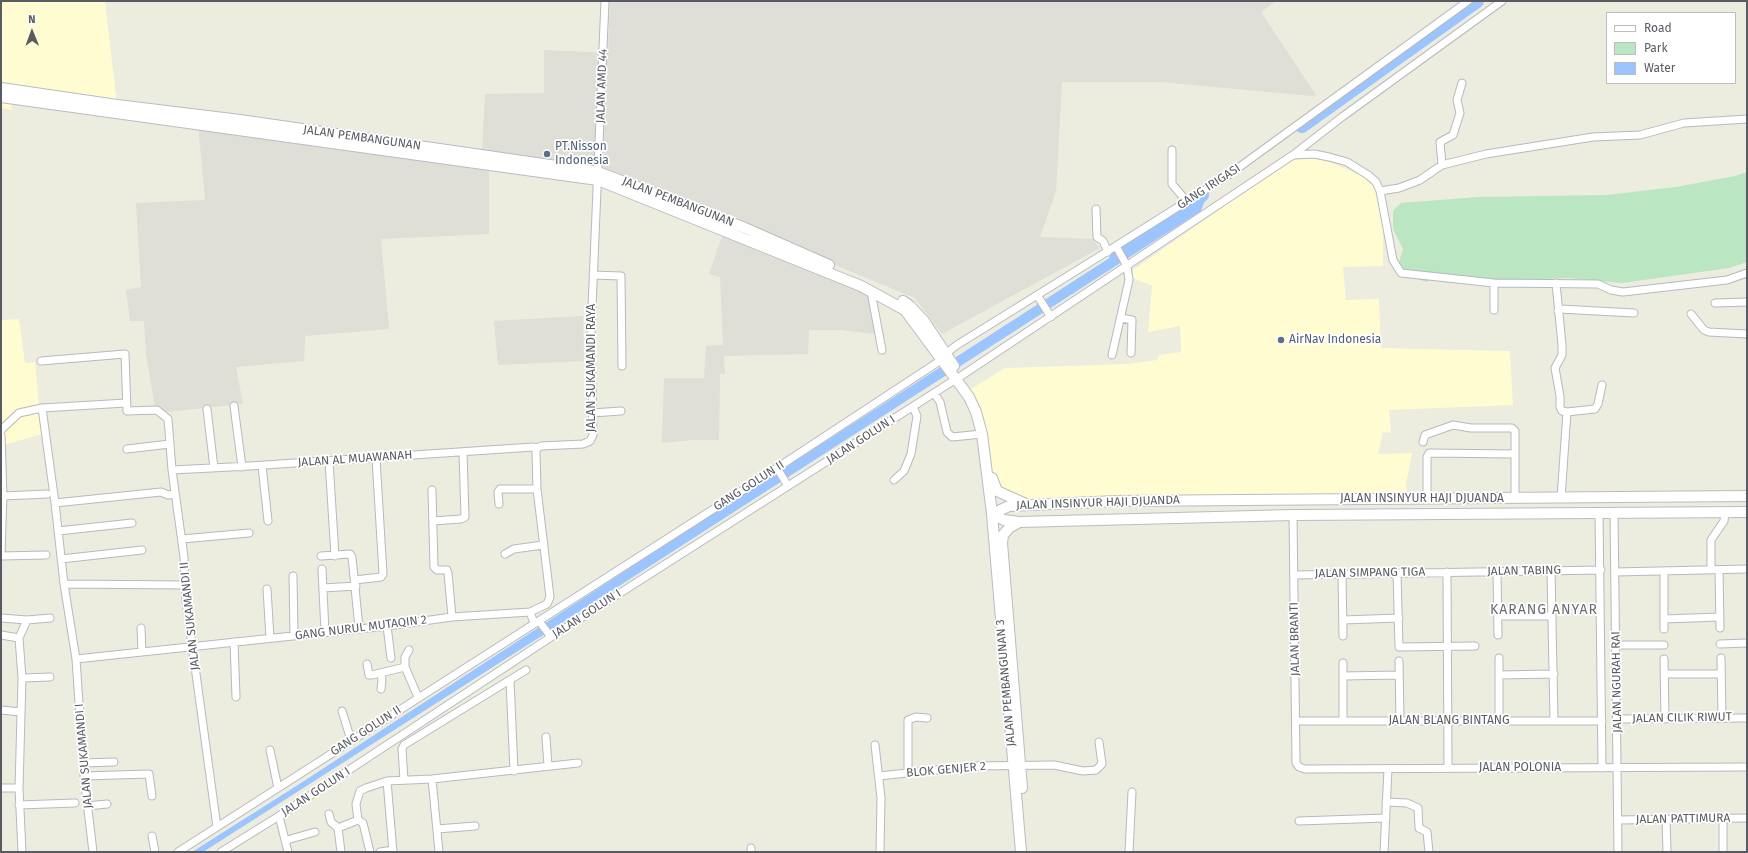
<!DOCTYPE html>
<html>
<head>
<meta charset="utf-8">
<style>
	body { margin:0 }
	#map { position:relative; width:1748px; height:853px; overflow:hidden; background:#ececdf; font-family:"Fira Sans",sans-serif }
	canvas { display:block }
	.frame { position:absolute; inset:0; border:2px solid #585b61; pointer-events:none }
	.legend { position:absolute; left:1606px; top:12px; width:130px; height:72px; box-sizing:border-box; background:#fff; border:1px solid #bcbdc0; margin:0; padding:5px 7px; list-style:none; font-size:12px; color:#585b61 }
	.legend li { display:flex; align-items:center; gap:8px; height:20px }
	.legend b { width:20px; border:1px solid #bcbdc0 }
	.north { position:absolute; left:12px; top:12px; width:40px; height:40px; -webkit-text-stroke:3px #fff; paint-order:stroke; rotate:359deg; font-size:11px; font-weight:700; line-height:16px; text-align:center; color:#585b61 }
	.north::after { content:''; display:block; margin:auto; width:14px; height:18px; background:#585b61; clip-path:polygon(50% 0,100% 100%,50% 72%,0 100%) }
</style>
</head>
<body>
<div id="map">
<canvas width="1748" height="853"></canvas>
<div class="frame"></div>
<ul class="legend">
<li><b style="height:5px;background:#fff"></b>Road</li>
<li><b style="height:11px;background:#bae6c1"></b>Park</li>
<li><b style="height:11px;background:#9cc4ff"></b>Water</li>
</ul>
<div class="north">N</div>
</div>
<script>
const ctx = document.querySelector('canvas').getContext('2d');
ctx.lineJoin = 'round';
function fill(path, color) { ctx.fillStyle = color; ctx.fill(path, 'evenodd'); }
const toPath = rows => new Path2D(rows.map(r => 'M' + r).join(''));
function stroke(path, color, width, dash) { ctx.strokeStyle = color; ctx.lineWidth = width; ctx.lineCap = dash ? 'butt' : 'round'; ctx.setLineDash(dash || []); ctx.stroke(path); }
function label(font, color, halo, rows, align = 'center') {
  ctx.font = font + ' "Fira Sans",sans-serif'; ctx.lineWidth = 3.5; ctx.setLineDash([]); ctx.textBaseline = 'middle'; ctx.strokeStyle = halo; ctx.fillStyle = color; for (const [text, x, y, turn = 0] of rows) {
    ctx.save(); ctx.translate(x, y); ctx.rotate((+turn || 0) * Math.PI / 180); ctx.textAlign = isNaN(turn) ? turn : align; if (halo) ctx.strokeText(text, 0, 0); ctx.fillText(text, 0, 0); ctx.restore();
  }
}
fill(toPath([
	[1,1,105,1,117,104,10,90,12,110,1,108],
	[1320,158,1365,177,1375,187,1383,228,1383,266,1343,267,1346,300,1379,299,1381,348,1510,351,1513,405,1389,410,1391,433,1383,432,1378,454,1412,453,1406,484,1407,499,1026,504,995,489,969,390,1005,368,1127,364,1157,360,1159,355,1181,352,1180,326,1148,332,1152,286,1133,278,1133,270,1290,160],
	[19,319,25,363,35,362,42,434,1,446,1,320]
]), '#fffcd1');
fill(toPath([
	[610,1,1276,1,1261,12,1316,95,1312,96,1161,82,1062,82,1056,191,1040,237,1092,239,1100,248,942,334,915,298,601,168,482,152,485,94,544,93,544,50,608,53],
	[198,124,489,164,489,234,381,239,389,329,305,336,304,361,236,367,243,404,156,413,146,354,144,321,130,321,126,290,141,287,136,203,205,200],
	[724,230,874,290,874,334,841,330,809,330,808,354,724,356,725,374,720,374,719,440,692,440,662,443,664,378,704,378,706,346,723,345,720,277,709,274],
	[583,316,584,361,498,365,494,321]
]), '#dfded7');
fill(toPath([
	[1747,172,1747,262,1729,268,1622,283,1569,278,1485,281,1434,277,1426,282,1396,272,1403,249,1393,229,1393,211,1401,203,1478,197,1606,195,1676,187,1735,176]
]), '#bae6c1');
fill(toPath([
	[1207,195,1201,211,540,637,203,852,192,852,301,783,637,563]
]), '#9cc4ff');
stroke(toPath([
	[1302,126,1477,1],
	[1116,255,1202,195]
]), '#9cc4ff', 14);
const street = toPath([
	[1172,150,1172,184,1183,197,1185,202],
	[1293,155,1314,154,1329,157,1347,162,1368,175,1376,182,1380,191,1393,260,1401,273,1494,283,1598,284,1611,290,1623,292,1727,280,1747,273],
	[1442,165,1440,142,1453,135,1460,113,1457,100,1462,83],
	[1380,191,1399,188,1420,180,1442,165,1486,154,1593,137,1640,135,1684,123,1747,119],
	[1096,209,1097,237,1103,241,1108,252],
	[593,275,621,276,622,366],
	[1494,283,1494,310],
	[1556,283,1562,345,1562,355,1555,368,1560,396,1560,407,1562,411,1567,412,1595,409,1598,404,1602,385],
	[874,292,872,297,882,350],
	[1037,295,1051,317],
	[1715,303,1747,302],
	[1558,311,1560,309,1634,313],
	[1691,314,1704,330,1709,332,1747,334],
	[1121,318,1132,320,1131,353],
	[1112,355,1129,280,1127,266,1116,246],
	[41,361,125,354,127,411,157,410,168,419,172,470,184,557,186,601,217,827],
	[961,376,1293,155,1342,117,1502,1],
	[934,393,940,402,947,432,952,437,982,434],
	[234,406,242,467],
	[42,408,55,503,64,584,76,659,84,776,93,852],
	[207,409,214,468],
	[592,413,621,411],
	[1,430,19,413,42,408,126,403],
	[1,435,3,496,1,554],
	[1423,442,1425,435,1453,425,1471,428,1512,428,1515,431,1515,498],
	[127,449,170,444],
	[329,461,335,556],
	[262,466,268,521],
	[777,468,788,486],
	[172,470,250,466,533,447,537,448],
	[894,480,904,471,911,454,917,416,913,407],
	[432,490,434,567,437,570,447,570,448,573,452,617],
	[3,496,47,494],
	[1561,498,1567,412],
	[1427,499,1427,457,1429,453,1515,454],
	[55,503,161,492,168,495,175,494],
	[499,504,498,492,500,489,537,489],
	[1599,512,1602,768],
	[1614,512,1618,852],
	[1293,515,1296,763,1299,767,1305,769,1747,767],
	[433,521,461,519,465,517,463,453],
	[58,531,132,523],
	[182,539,249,533],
	[505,554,514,549,543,545],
	[1,556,46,555],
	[321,556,350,554,352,557,359,628],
	[61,559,142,550],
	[322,569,325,632],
	[1711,570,1711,540,1724,521,1725,512],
	[1719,570,1720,628],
	[1551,571,1554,721],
	[1664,571,1664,629],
	[1447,572,1448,768],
	[1497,572,1498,635],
	[1615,572,1747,569],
	[1397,573,1399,647,1475,646],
	[1342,574,1343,636],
	[1294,575,1601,570],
	[293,576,294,635],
	[355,580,381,577,383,574,376,458],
	[64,584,186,585],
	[323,588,356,586],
	[267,589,270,638],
	[1498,616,1552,616],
	[1,618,27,620,50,618],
	[1664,619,1720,617],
	[1343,620,1399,618],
	[539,621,551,637],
	[534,623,530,612,547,604,550,597,537,489,536,452,537,448,541,446,583,444,590,441,593,435,591,331,605,1],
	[387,626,391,658],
	[141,628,142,652],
	[1,635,19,638],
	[234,642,236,697],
	[1720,644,1747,643],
	[1616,645,1664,645],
	[409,650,405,657,405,667,418,697],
	[1721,658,1722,718],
	[76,659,387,626,452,617,530,612],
	[1664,659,1665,719],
	[1399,661,1400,721],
	[1343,663,1343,721],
	[367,664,369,675,372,675,405,667],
	[381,674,382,680,381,689],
	[1665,674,1721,674],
	[1499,675,1554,674],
	[1343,676,1399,675],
	[22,678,50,677],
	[510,680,514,771],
	[1,710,21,712],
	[342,711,351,740],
	[1618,719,1747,718],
	[1296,721,1602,721],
	[1499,721,1499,658],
	[546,737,548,766],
	[875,745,881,798,880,852],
	[270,750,278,788],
	[83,763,114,762],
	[908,773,908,720,916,717,927,718],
	[84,776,149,774,152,796],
	[879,776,973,766,1054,765,1083,771,1096,770,1102,764,1099,742],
	[432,779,439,852],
	[404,780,402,749,404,745,526,670],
	[387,781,393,852],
	[1,788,19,788],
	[1386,802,1407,803,1418,808,1419,828,1427,832,1429,852],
	[19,805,75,803],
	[87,806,107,804],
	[329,814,331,822,338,828],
	[279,816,288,852],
	[1666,819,1667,852],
	[1618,820,1747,818],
	[1299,821,1386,818],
	[437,829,475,826],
	[152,836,155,852],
	[287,840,315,832],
	[751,848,751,852],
	[22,852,19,788,22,678,19,638,27,620],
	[178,852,751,485,938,362,940,358,957,345,1116,246,1227,176,1468,1],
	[221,852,279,816,551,637,956,379],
	[341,852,338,828,358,820],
	[370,852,363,823,358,820,356,804,360,791,366,788,387,781,432,779,578,763],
	[380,852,393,850],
	[1129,852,1132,792],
	[1384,852,1388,769],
	[1723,852,1723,818]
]);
const secondary = toPath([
	[1,88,117,105,240,120,598,172,745,228,829,265],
	[1,97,598,180,861,286,905,310,969,397,976,412,982,434,992,514,1021,852],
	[903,301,910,306,924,321,954,366],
	[992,478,997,491,1026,504],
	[992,514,1009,506,1116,501,1747,496],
	[992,514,1004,520,1019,522,1293,515,1747,512],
	[1019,522,1009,528,1003,535,1002,543,1022,788]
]);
stroke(street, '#b7b9bf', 9);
stroke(secondary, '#babcc4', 12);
stroke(street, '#fff', 7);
stroke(secondary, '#fff', 10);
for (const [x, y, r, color] of [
	[547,154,4,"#5c6f8a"],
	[1281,340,4,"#5c6f8a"]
]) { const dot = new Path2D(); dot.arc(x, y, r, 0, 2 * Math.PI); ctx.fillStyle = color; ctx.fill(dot); stroke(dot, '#fff', 1.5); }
label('12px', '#585b61', '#fff', [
	["JALAN AMD 44",602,86,-88],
	["JALAN PEMBANGUNAN",362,138,8],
	["GANG IRIGASI",1209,187,-33],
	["JALAN PEMBANGUNAN",678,202,21],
	["JALAN SUKAMANDI RAYA",592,368,-90],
	["JALAN GOLUN I",861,440,-33],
	["JALAN AL MUAWANAH",355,459,-4],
	["GANG GOLUN II",749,486,-33],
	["JALAN INSINYUR HAJI DJUANDA",1422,499],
	["JALAN INSINYUR HAJI DJUANDA",1098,503,-2],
	["JALAN TABING",1524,571,-1],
	["JALAN SIMPANG TIGA",1370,573,-1],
	["JALAN GOLUN I",587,614,-33],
	["JALAN SUKAMANDI II",190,616,-96],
	["GANG NURUL MUTAQIN 2",361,628,-7],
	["JALAN BRANTI",1295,639,-91],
	["JALAN NGURAH RAI",1617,682,-91],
	["JALAN PEMBANGUNAN 3",1006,683,-95],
	["JALAN CILIK RIWUT",1682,718,-1],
	["JALAN BLANG BINTANG",1449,721],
	["GANG GOLUN II",366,731,-33],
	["JALAN SUKAMANDI I",84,756,-95],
	["JALAN POLONIA",1520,768],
	["BLOK GENJER 2",946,770,-5],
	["JALAN GOLUN I",316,792,-33],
	["JALAN PATTIMURA",1683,819,-1]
]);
label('12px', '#4e5e75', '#fff', [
	["PT.Nisson",555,147],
	["Indonesia",555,161],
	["AirNav Indonesia",1289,340]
], 'left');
ctx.letterSpacing = '1px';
label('14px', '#696c73', '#fff', [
	["KARANG ANYAR",1544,610]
]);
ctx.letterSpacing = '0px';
</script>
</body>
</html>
